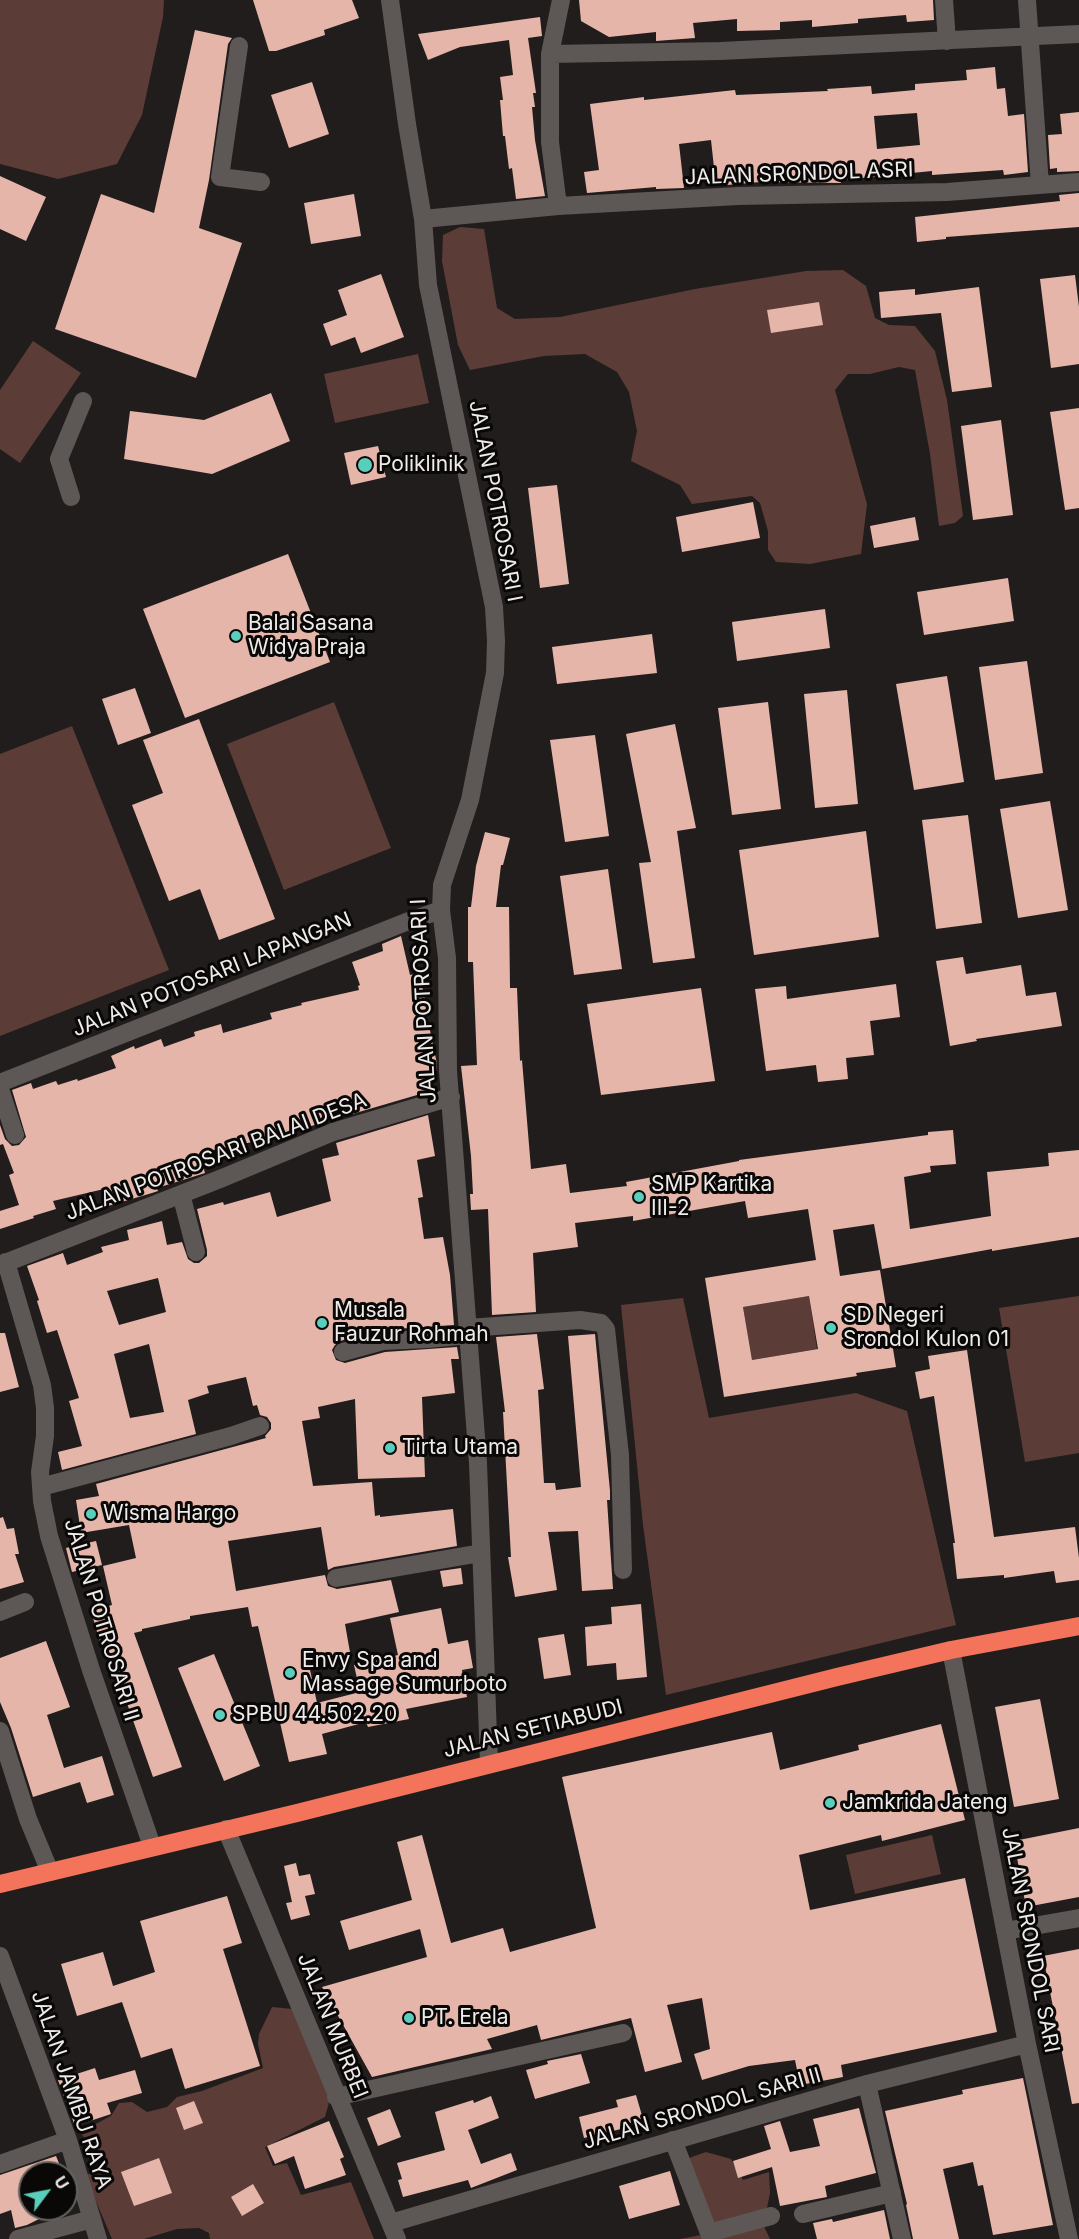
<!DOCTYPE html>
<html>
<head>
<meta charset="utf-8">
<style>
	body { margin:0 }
	#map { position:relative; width:1079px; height:2239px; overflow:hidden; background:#211d1c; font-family:Inter,sans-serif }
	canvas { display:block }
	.north { position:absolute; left:18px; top:2161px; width:60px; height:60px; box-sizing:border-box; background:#090807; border:2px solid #656362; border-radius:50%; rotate:58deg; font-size:16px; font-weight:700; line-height:24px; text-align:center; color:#eeebea }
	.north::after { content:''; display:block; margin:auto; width:21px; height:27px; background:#5acebc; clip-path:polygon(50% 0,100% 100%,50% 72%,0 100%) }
</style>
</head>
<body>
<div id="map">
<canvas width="1079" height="2239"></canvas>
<div class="north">U</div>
</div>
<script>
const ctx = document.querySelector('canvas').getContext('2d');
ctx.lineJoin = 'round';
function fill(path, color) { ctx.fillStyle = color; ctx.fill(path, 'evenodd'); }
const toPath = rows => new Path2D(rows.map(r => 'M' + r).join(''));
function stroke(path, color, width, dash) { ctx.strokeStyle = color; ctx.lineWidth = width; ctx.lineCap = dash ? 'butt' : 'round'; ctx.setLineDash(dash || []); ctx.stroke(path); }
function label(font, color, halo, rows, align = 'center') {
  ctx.font = font + ' Inter,sans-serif'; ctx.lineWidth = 6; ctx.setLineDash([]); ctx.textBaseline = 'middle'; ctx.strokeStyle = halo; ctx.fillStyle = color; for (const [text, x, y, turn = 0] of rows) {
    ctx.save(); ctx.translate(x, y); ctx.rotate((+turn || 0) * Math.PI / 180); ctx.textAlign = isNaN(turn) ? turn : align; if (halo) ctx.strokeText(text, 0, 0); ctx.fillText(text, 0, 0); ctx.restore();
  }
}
fill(toPath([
	[0,0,164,0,163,17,142,115,117,164,58,179,0,164],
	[460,227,484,229,497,308,515,319,560,317,695,289,806,271,843,270,866,286,875,318,889,325,915,326,935,351,947,400,963,516,955,523,939,526,930,454,915,370,899,367,870,374,848,374,835,390,867,504,861,554,810,564,776,562,768,550,768,531,760,503,752,496,692,504,680,485,631,461,637,431,629,392,617,372,585,354,544,356,470,370,458,345,442,261,443,235],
	[33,341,81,373,20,463,0,449,0,390],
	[418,354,429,403,335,423,324,374],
	[334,702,391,848,284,890,227,744],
	[72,726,169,970,0,1036,0,754],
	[809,1296,817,1349,752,1360,743,1307],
	[1079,1296,1079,1453,1025,1462,999,1308],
	[683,1298,709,1418,856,1393,907,1411,956,1625,666,1695,643,1525,621,1305],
	[932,1835,941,1874,855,1894,846,1855],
	[272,2007,303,2010,333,2088,325,2117,265,2147,273,2166,287,2163,301,2195,351,2182,374,2239,210,2239,209,2233,199,2228,177,2229,144,2239,112,2239,87,2180,87,2174,99,2173,108,2166,102,2155,91,2146,80,2132,111,2116,119,2103,132,2102,147,2112,167,2107,177,2097,202,2091,263,2068,258,2044,259,2034],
	[706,2152,731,2159,743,2180,769,2172,770,2193,767,2208,761,2220,770,2239,680,2239,701,2235,689,2158]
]), '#5c3c36');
fill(toPath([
	[253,0,352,0,359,18,324,30,325,35,276,51,269,51],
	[579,0,933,0,934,20,907,22,906,15,858,19,858,23,812,27,812,20,780,22,780,30,737,31,737,19,693,23,695,38,656,41,656,32,609,37,581,21],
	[540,17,542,36,528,38,536,93,533,93,535,107,532,107,535,140,545,196,516,199,512,168,509,169,505,136,503,136,500,100,503,100,500,77,513,75,509,40,460,47,428,60,418,34],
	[195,30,232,38,228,44,209,180,199,228,242,243,196,378,55,329,101,194,154,213],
	[995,67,997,89,1005,88,1008,116,1024,114,1028,172,1004,175,1003,170,932,175,932,171,841,180,841,183,760,182,716,186,711,140,679,144,684,188,656,189,656,187,587,193,584,172,599,170,590,104,644,97,644,100,735,90,736,95,828,91,827,89,871,86,872,94,915,90,915,84,967,80,966,70],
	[917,113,920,145,877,149,874,116],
	[312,82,329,134,289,148,271,95],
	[1079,112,1079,171,1057,172,1057,168,1050,169,1048,135,1062,134,1060,114],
	[0,176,46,197,26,241,0,229],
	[1079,193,1079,227,946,237,946,239,917,242,915,217,1060,201,1059,195],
	[354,194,361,236,311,244,304,203],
	[381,274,404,337,361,353,355,337,331,346,323,324,347,315,338,290],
	[1075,275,1079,307,1079,364,1051,368,1040,279],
	[979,287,992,387,952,392,941,313,881,318,879,292,915,289,915,295],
	[819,302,823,325,771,333,767,310],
	[271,393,290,441,212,474,124,459,130,411,204,420],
	[1079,408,1079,508,1065,510,1050,412],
	[1001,420,1013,515,973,520,961,426],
	[378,446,386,477,351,485,344,453],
	[557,485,569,584,540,588,528,488],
	[753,502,760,538,682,552,676,517],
	[915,517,919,540,874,548,870,526],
	[288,554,330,662,185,718,143,609],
	[1008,578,1014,621,924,635,917,592],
	[825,609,830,648,737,661,732,622],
	[652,634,657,673,557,684,552,647],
	[1027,661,1043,773,995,780,979,667],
	[947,676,964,782,914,790,896,684],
	[135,688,151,733,118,745,102,699],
	[847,690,858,804,815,808,804,694],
	[768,702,781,809,732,815,718,708],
	[199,719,275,919,219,940,200,889,169,901,132,805,163,793,143,740],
	[675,724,696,828,677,831,695,958,653,963,639,863,651,862,626,734],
	[595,735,609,836,565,842,550,740],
	[1050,801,1068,910,1018,918,1000,809],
	[968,815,982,923,936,929,922,820],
	[866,831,879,937,754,955,739,850],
	[485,832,510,838,503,865,501,865,496,907,509,907,510,988,517,988,520,1061,522,1060,531,1169,566,1164,570,1193,627,1186,626,1182,739,1161,739,1160,928,1135,928,1132,953,1130,956,1164,930,1166,931,1172,904,1177,910,1229,991,1216,987,1172,1049,1166,1048,1153,1079,1150,1079,1237,992,1251,992,1249,882,1269,874,1224,833,1230,840,1276,880,1270,896,1367,856,1373,857,1376,724,1397,705,1278,816,1260,808,1209,748,1218,745,1201,633,1221,633,1216,575,1223,578,1247,533,1253,536,1312,492,1315,488,1209,471,1210,470,1194,473,1194,471,1156,461,1066,477,1065,473,962,468,962,468,907,471,907,476,866],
	[809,1296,818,1349,752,1360,743,1307],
	[608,869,622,969,574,975,560,876],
	[401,936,410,975,419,973,429,1016,427,1016,437,1064,437,1071,431,1072,434,1090,267,1139,199,1153,205,1173,157,1188,158,1191,152,1193,108,1206,104,1189,53,1201,56,1209,33,1216,34,1218,0,1229,0,1211,19,1205,9,1175,14,1173,3,1144,0,1145,0,1125,5,1139,12,1146,19,1145,26,1137,12,1090,31,1083,33,1089,56,1081,58,1085,77,1079,78,1081,116,1068,111,1056,134,1046,135,1049,161,1039,164,1047,195,1036,194,1032,221,1024,223,1033,272,1019,270,1013,302,1005,301,1003,359,990,358,986,360,985,352,962,383,951,382,944],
	[963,957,966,974,1021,965,1026,996,1056,992,1062,1026,976,1039,977,1041,950,1046,936,961],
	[896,984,900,1017,870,1021,874,1055,846,1058,848,1079,818,1082,816,1065,766,1071,755,989,786,986,787,999],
	[701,988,715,1081,601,1095,587,1004],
	[428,1115,435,1156,417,1160,423,1197,418,1198,424,1239,443,1237,450,1275,454,1325,380,1330,340,1341,335,1345,332,1350,336,1360,345,1363,385,1352,457,1347,459,1359,451,1359,455,1393,422,1397,425,1477,358,1479,355,1399,318,1407,320,1418,302,1421,313,1486,372,1482,375,1516,380,1515,380,1517,453,1509,457,1546,334,1567,328,1570,321,1527,228,1541,236,1591,325,1575,328,1586,337,1589,391,1580,399,1612,345,1624,351,1658,309,1665,317,1703,360,1692,354,1665,398,1655,390,1618,441,1608,448,1644,468,1640,473,1668,462,1670,467,1697,406,1709,409,1719,368,1727,366,1722,322,1734,327,1754,289,1762,258,1626,252,1627,248,1607,190,1616,190,1619,142,1629,142,1631,134,1633,182,1767,153,1777,105,1641,100,1642,91,1611,112,1605,103,1566,136,1558,129,1525,81,1533,76,1500,99,1496,96,1484,266,1438,265,1436,271,1429,271,1423,267,1417,260,1415,257,1405,253,1406,246,1377,207,1386,209,1393,188,1400,196,1434,62,1470,58,1452,82,1446,69,1401,79,1398,57,1330,47,1333,37,1301,39,1300,27,1266,63,1253,67,1265,103,1252,101,1247,129,1240,127,1230,162,1221,167,1245,182,1242,188,1259,194,1263,199,1263,207,1256,207,1250,197,1209,223,1202,224,1205,270,1192,277,1217,331,1201,322,1159,339,1155,336,1143],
	[158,1278,166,1312,119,1325,107,1291],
	[149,1344,164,1412,130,1418,114,1354],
	[0,1333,5,1333,19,1387,0,1392],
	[537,1334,544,1389,538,1390,544,1483,555,1483,556,1490,581,1487,568,1336,595,1334,610,1491,610,1500,607,1500,613,1589,582,1591,578,1531,548,1532,557,1590,515,1597,508,1557,511,1557,503,1412,505,1412,496,1337],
	[967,1350,994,1537,1075,1527,1079,1558,1079,1580,1056,1583,1054,1571,1004,1578,1004,1575,957,1579,953,1543,955,1543,934,1396,920,1399,915,1372,930,1369,928,1356],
	[3,1517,7,1529,14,1528,19,1554,15,1554,24,1582,0,1589,0,1518],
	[96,1541,102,1565,72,1572,66,1548],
	[461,1568,463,1584,443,1587,440,1571],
	[641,1604,647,1677,617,1680,616,1663,587,1666,585,1627,612,1624,611,1607],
	[564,1634,571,1675,544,1679,538,1638],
	[46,1641,70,1707,47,1715,64,1768,102,1756,114,1795,87,1803,80,1782,33,1797,11,1728,0,1702,0,1658],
	[214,1654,260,1766,224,1781,178,1668],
	[1040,1699,1059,1799,1014,1807,995,1707],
	[941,1724,965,1820,882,1841,881,1835,799,1855,810,1910,965,1878,997,2032,841,2065,843,2077,800,2085,795,2060,749,2066,702,2080,694,2054,710,2049,702,1998,667,2005,682,2062,645,2072,631,2018,541,2040,537,2025,487,2039,492,2049,372,2077,322,1987,427,1957,420,1929,349,1950,340,1921,412,1900,397,1842,422,1835,451,1943,503,1928,510,1952,596,1928,562,1777,772,1732,780,1770,859,1750,858,1745],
	[1079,1828,1079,1897,1026,1907,1014,1841],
	[296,1863,299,1876,310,1874,315,1894,305,1896,310,1915,291,1920,286,1903,292,1902,284,1866],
	[227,1896,242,1943,223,1949,260,2066,185,2089,172,2048,141,2058,122,2002,77,2016,61,1964,103,1952,113,1986,155,1972,140,1921],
	[1079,1949,1079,2103,1072,2104,1043,1956],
	[581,2054,590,2083,535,2099,526,2070,548,2064,547,2061],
	[95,2068,99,2080,135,2070,142,2093,107,2103,111,2114,75,2126,58,2080],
	[1023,2078,1053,2225,993,2235,983,2185,978,2186,973,2162,943,2169,959,2239,913,2239,906,2205,907,2204,885,2111,963,2094,962,2090],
	[636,2095,643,2119,620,2126,621,2129,584,2138,579,2117,618,2107,616,2100],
	[491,2096,499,2118,468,2130,481,2164,511,2153,517,2170,471,2188,468,2180,403,2197,398,2180,402,2179,397,2163,445,2150,435,2112,473,2100,474,2103],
	[194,2101,203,2123,184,2130,176,2108],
	[859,2108,876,2173,825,2186,827,2197,780,2206,772,2167,738,2178,733,2161,771,2149,764,2126,780,2121,790,2152,820,2146,813,2119],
	[390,2109,401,2137,378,2146,367,2118],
	[329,2121,344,2157,340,2159,346,2175,305,2189,294,2156,275,2164,267,2146],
	[56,2156,63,2173,30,2173,30,2209,59,2209,27,2225,15,2228,11,2210,0,2214,0,2175],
	[159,2158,172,2193,134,2206,121,2172],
	[670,2171,680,2205,629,2219,619,2186],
	[253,2184,264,2203,242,2216,231,2197],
	[884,2210,890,2239,817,2239,813,2223,832,2219,833,2222]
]), '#e6b5aa');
stroke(toPath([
	[390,0,407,124,423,219,428,285,494,607,496,641,495,673,470,800,442,885,441,910,447,958,448,1071,478,1463,489,1763],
	[944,0,947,41],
	[1027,0,1040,185],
	[239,46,220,177,261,182],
	[550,54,561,0],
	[558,206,550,142,550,54,720,51,1079,34],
	[423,219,558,206,738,196,947,192,1079,182],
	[71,497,59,459,83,401],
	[0,1083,406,922,441,910],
	[0,1089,15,1135],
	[181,1194,196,1252],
	[6,1262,42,1385,45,1408,45,1436,40,1472,42,1501,49,1536,91,1670,152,1846],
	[0,1265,220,1179,333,1132,451,1097],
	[468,1328,580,1320,601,1323,606,1329,620,1455,623,1570],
	[343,1352,383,1341,428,1339,468,1335],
	[41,1487,231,1436,260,1426],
	[336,1578,481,1553],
	[0,1612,25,1602],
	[951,1650,1027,2044,1069,2239],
	[0,1731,28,1819,50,1872],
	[226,1829,397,2239],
	[1005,1931,1079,1918],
	[0,1956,68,2140,98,2239],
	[867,2084,902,2239],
	[336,2097,623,2033],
	[673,2140,709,2233],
	[0,2164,68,2140],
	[803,2214,892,2193],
	[391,2223,867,2084,1027,2044],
	[18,2239,92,2219],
	[711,2239,709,2233,771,2216]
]), '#5d5756', 18);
stroke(toPath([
	[0,1884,297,1813,837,1677,951,1650,1079,1626]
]), '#f3735b', 18);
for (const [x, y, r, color] of [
	[365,465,8,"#5acebc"],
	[236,636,6,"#5acebc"],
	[639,1197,6,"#5acebc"],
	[322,1323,6,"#5acebc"],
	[831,1328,6,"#5acebc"],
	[390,1448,6,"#5acebc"],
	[91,1514,6,"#5acebc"],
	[290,1673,6,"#5acebc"],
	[220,1715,6,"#5acebc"],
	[830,1803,6,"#5acebc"],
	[409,2018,6,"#5acebc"]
]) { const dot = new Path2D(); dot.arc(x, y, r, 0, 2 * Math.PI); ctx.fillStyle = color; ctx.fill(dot); stroke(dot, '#090807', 2); }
label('21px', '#eeebea', '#090807', [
	["JALAN SRONDOL ASRI",799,174,-2],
	["JALAN POTROSARI I",495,501,79],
	["JALAN POTOSARI LAPANGAN",212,975,-22],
	["JALAN POTROSARI I",424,1001,-93],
	["JALAN POTROSARI BALAI DESA",216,1157,-21],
	["JALAN POTROSARI II",101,1620,73],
	["JALAN SETIABUDI",533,1729,-14],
	["JALAN SRONDOL SARI",1030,1940,79],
	["JALAN MURBEI",332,2026,68],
	["JALAN JAMBU RAYA",71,2090,71],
	["JALAN SRONDOL SARI II",702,2109,-16]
]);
label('21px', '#eeebea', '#090807', [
	["Poliklinik",378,465],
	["Balai Sasana",248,624],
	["Widya Praja",248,648],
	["SMP Kartika",651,1185],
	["III-2",651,1209],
	["Musala",334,1311],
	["Fauzur Rohmah",334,1335],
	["SD Negeri",843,1316],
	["Srondol Kulon 01",843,1340],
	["Tirta Utama",402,1448],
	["Wisma Hargo",103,1514],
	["Envy Spa and",302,1661],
	["Massage Sumurboto",302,1685],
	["SPBU 44.502.20",232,1715],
	["Jamkrida Jateng",842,1803],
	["PT. Erela",421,2018]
], 'left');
</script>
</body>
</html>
